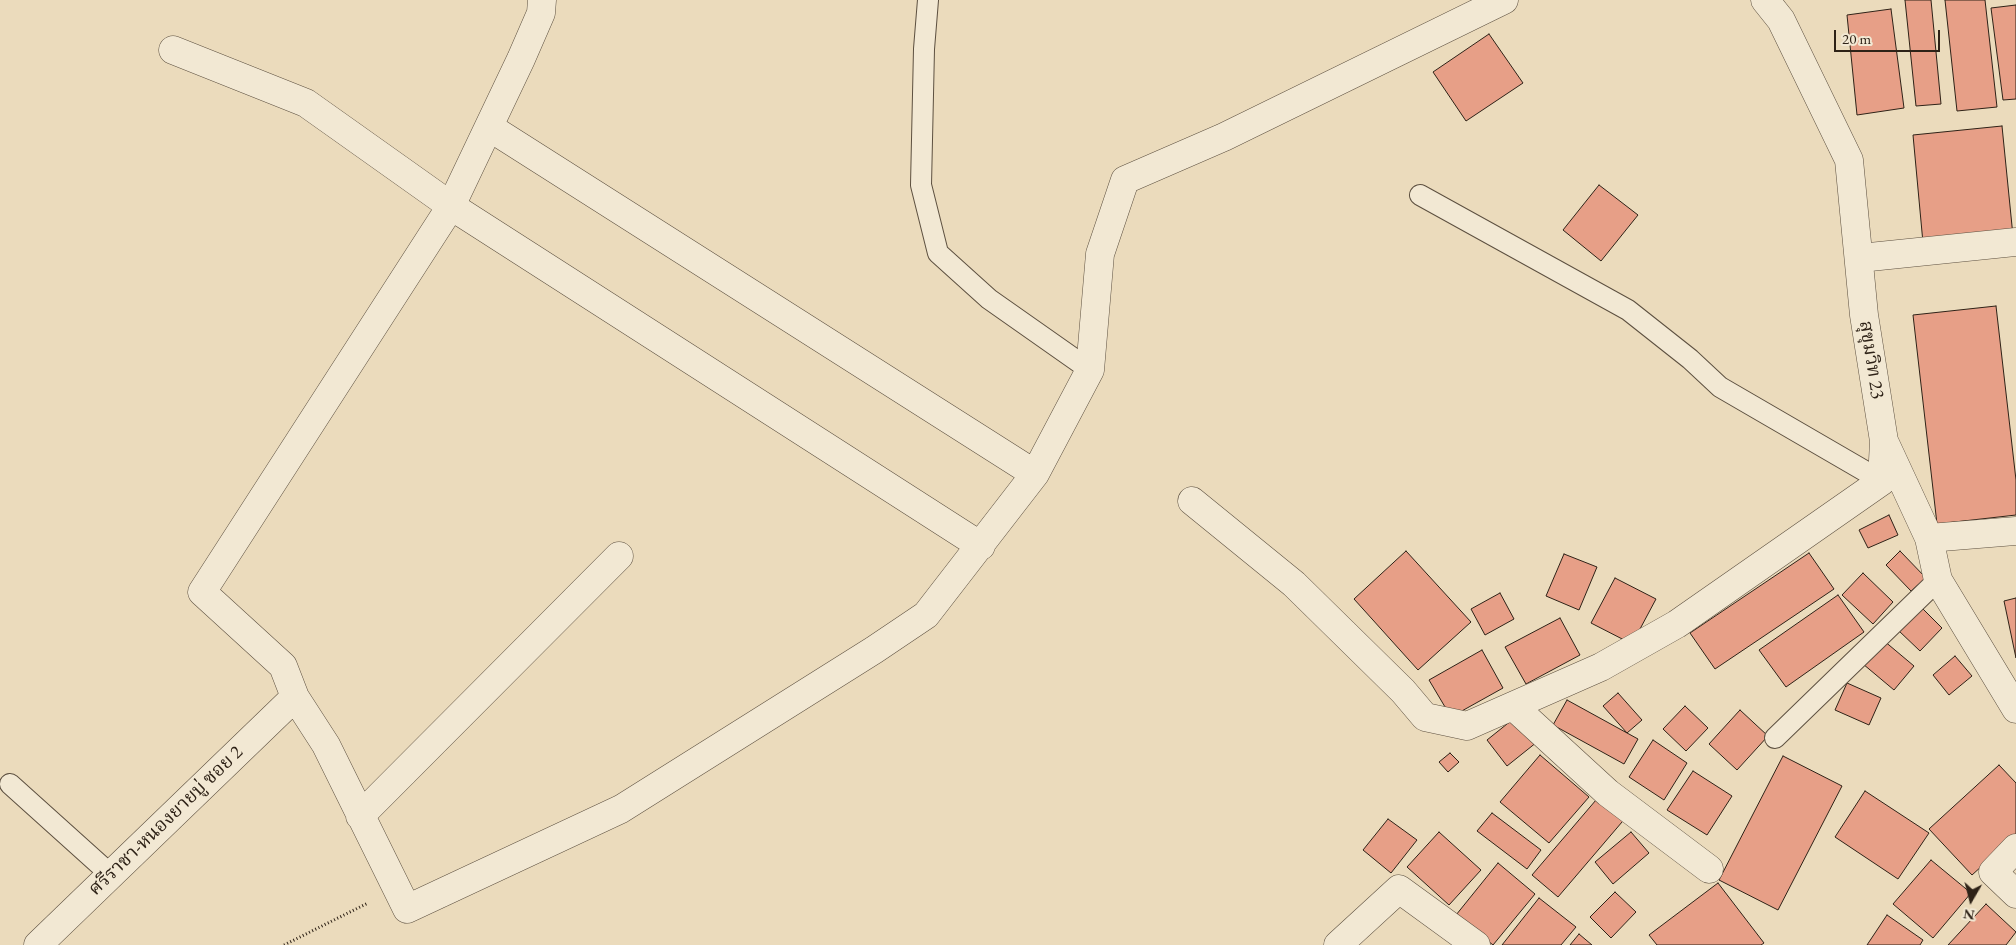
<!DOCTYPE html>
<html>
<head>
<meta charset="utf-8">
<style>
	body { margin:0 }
	#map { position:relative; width:2016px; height:945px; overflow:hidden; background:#ebdbbc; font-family:"EB Garamond",serif }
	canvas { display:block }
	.north { position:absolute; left:1946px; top:875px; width:50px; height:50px; -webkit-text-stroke:4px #f2e8d3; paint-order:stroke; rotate:188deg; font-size:14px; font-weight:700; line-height:20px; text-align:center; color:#2e2217 }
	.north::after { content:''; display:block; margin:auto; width:18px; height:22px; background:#2e2217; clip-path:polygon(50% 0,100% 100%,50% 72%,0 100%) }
	.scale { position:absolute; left:1834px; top:30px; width:106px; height:22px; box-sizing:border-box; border:2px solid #2e2217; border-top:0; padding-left:6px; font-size:15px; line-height:18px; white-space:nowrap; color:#2e2217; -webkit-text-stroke:4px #f2e8d3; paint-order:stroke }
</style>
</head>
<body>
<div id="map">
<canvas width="2016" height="945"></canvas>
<div class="north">N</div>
<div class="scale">20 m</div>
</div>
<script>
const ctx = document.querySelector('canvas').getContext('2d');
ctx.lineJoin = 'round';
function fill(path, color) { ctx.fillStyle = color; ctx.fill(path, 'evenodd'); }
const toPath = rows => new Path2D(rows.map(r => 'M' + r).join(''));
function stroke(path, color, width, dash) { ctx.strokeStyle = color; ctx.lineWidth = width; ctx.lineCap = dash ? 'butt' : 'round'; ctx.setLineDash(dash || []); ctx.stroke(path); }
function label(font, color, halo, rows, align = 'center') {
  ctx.font = font + ' "EB Garamond","Noto Serif Thai",serif'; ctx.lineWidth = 4; ctx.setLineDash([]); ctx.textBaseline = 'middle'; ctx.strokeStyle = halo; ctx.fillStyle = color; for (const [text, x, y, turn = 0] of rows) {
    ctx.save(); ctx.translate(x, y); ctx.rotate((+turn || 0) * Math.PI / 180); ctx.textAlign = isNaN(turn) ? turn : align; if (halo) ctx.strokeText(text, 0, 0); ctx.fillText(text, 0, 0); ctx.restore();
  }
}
const building = toPath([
	[1905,0,1931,0,1941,104,1916,106,1905,0],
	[1945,0,1985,0,1997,107,1957,111,1945,0],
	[2016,5,2016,99,2003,100,1991,8,2016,5],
	[1891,9,1904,108,1857,115,1847,15,1891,9],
	[1489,34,1523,83,1466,121,1433,72,1489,34],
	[2002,126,2013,236,1923,243,1913,135,2002,126],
	[1599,185,1638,215,1601,261,1563,230,1599,185],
	[1996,306,2016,480,2016,515,1937,524,1913,315,1996,306],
	[1889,515,1898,535,1868,548,1859,530,1889,515],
	[1406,551,1471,622,1418,670,1354,599,1406,551],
	[1900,551,1926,578,1911,591,1886,565,1900,551],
	[1809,553,1834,589,1715,669,1690,633,1809,553],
	[1564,554,1597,567,1579,610,1546,596,1564,554],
	[1863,573,1893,602,1873,624,1842,595,1863,573],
	[1615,578,1656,599,1632,644,1591,623,1615,578],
	[1500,593,1514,619,1485,635,1471,609,1500,593],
	[1838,595,1864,632,1786,687,1759,650,1838,595],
	[2016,598,2016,658,2004,601,2016,598],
	[1921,607,1942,628,1920,651,1898,630,1921,607],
	[1560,618,1580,655,1526,684,1505,647,1560,618],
	[1883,640,1914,666,1894,690,1863,664,1883,640],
	[1482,650,1503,688,1451,717,1429,680,1482,650],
	[1955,656,1972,676,1949,695,1933,675,1955,656],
	[1847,683,1881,698,1869,725,1835,710,1847,683],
	[1618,693,1642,720,1627,733,1603,706,1618,693],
	[1567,700,1638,739,1624,764,1553,725,1567,700],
	[1685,706,1708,728,1686,751,1663,729,1685,706],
	[1740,710,1768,736,1737,770,1709,744,1740,710],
	[1517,716,1537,742,1507,766,1487,740,1517,716],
	[1653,740,1687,763,1664,800,1629,777,1653,740],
	[1450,753,1459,762,1448,772,1439,762,1450,753],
	[1540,755,1589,797,1549,843,1500,802,1540,755],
	[1783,756,1842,786,1778,910,1719,880,1783,756],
	[1999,765,2016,783,2016,835,1972,875,1929,829,1999,765],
	[1693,771,1732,796,1707,835,1667,810,1693,771],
	[1865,791,1929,833,1898,879,1835,837,1865,791],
	[1602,793,1628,815,1558,897,1532,875,1602,793],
	[1492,813,1541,850,1527,869,1477,831,1492,813],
	[1388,819,1417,840,1391,873,1363,850,1388,819],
	[1439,832,1481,870,1449,905,1407,867,1439,832],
	[1631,832,1649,853,1613,884,1595,862,1631,832],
	[1931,860,1971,893,1933,938,1893,904,1931,860],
	[1498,863,1535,894,1493,945,1456,915,1498,863],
	[1718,883,1764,943,1761,945,1657,945,1649,935,1718,883],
	[1615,892,1636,912,1611,938,1590,917,1615,892],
	[1539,898,1576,927,1561,945,1502,945,1539,898],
	[1986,904,2016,932,2006,945,1948,945,1986,904],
	[1887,915,1923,940,1920,945,1867,945,1887,915],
	[1579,934,1592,945,1570,945,1579,934]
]);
fill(building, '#e79f87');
stroke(building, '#2e2217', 1);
const service = toPath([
	[928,0,924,49,921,185,938,253,989,299,1090,370],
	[1420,195,1628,310,1690,359,1720,387,1882,481],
	[1775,738,1938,580],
	[10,784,110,874]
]);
const minor = toPath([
	[542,0,541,13,521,59,451,206,202,592,283,666,295,697,326,745,407,909,621,809,874,650,926,615,1035,474,1090,370,1100,254,1125,180,1224,137,1504,0],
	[1765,0,1781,20,1849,160,1864,315,1884,441,1929,538,1938,580,2016,709],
	[173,50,306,103,451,206,981,546],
	[489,127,1035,474],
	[1860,258,2016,242],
	[1192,501,1294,584,1403,691,1425,717,1467,726,1601,667,1677,624,1882,481,1884,441],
	[1929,538,2016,531],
	[1513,706,1608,793,1709,869],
	[360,816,619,556],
	[2016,848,1993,872,2016,894],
	[38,945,295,697],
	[1338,945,1399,889,1476,945]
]);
stroke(service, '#5d5040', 22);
stroke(minor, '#5d5040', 29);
stroke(toPath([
	[284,945,368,903]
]), '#2e2217', 3, [1, 2.5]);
stroke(service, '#f2e8d3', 20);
stroke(minor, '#f2e8d3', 28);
label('19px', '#2e2217', '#f2e8d3', [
	["สุขุมวิท 23",1871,360,81],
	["ศรีราชา-หนองยายบู่ ซอย 2",166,821,-44]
]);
</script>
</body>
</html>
